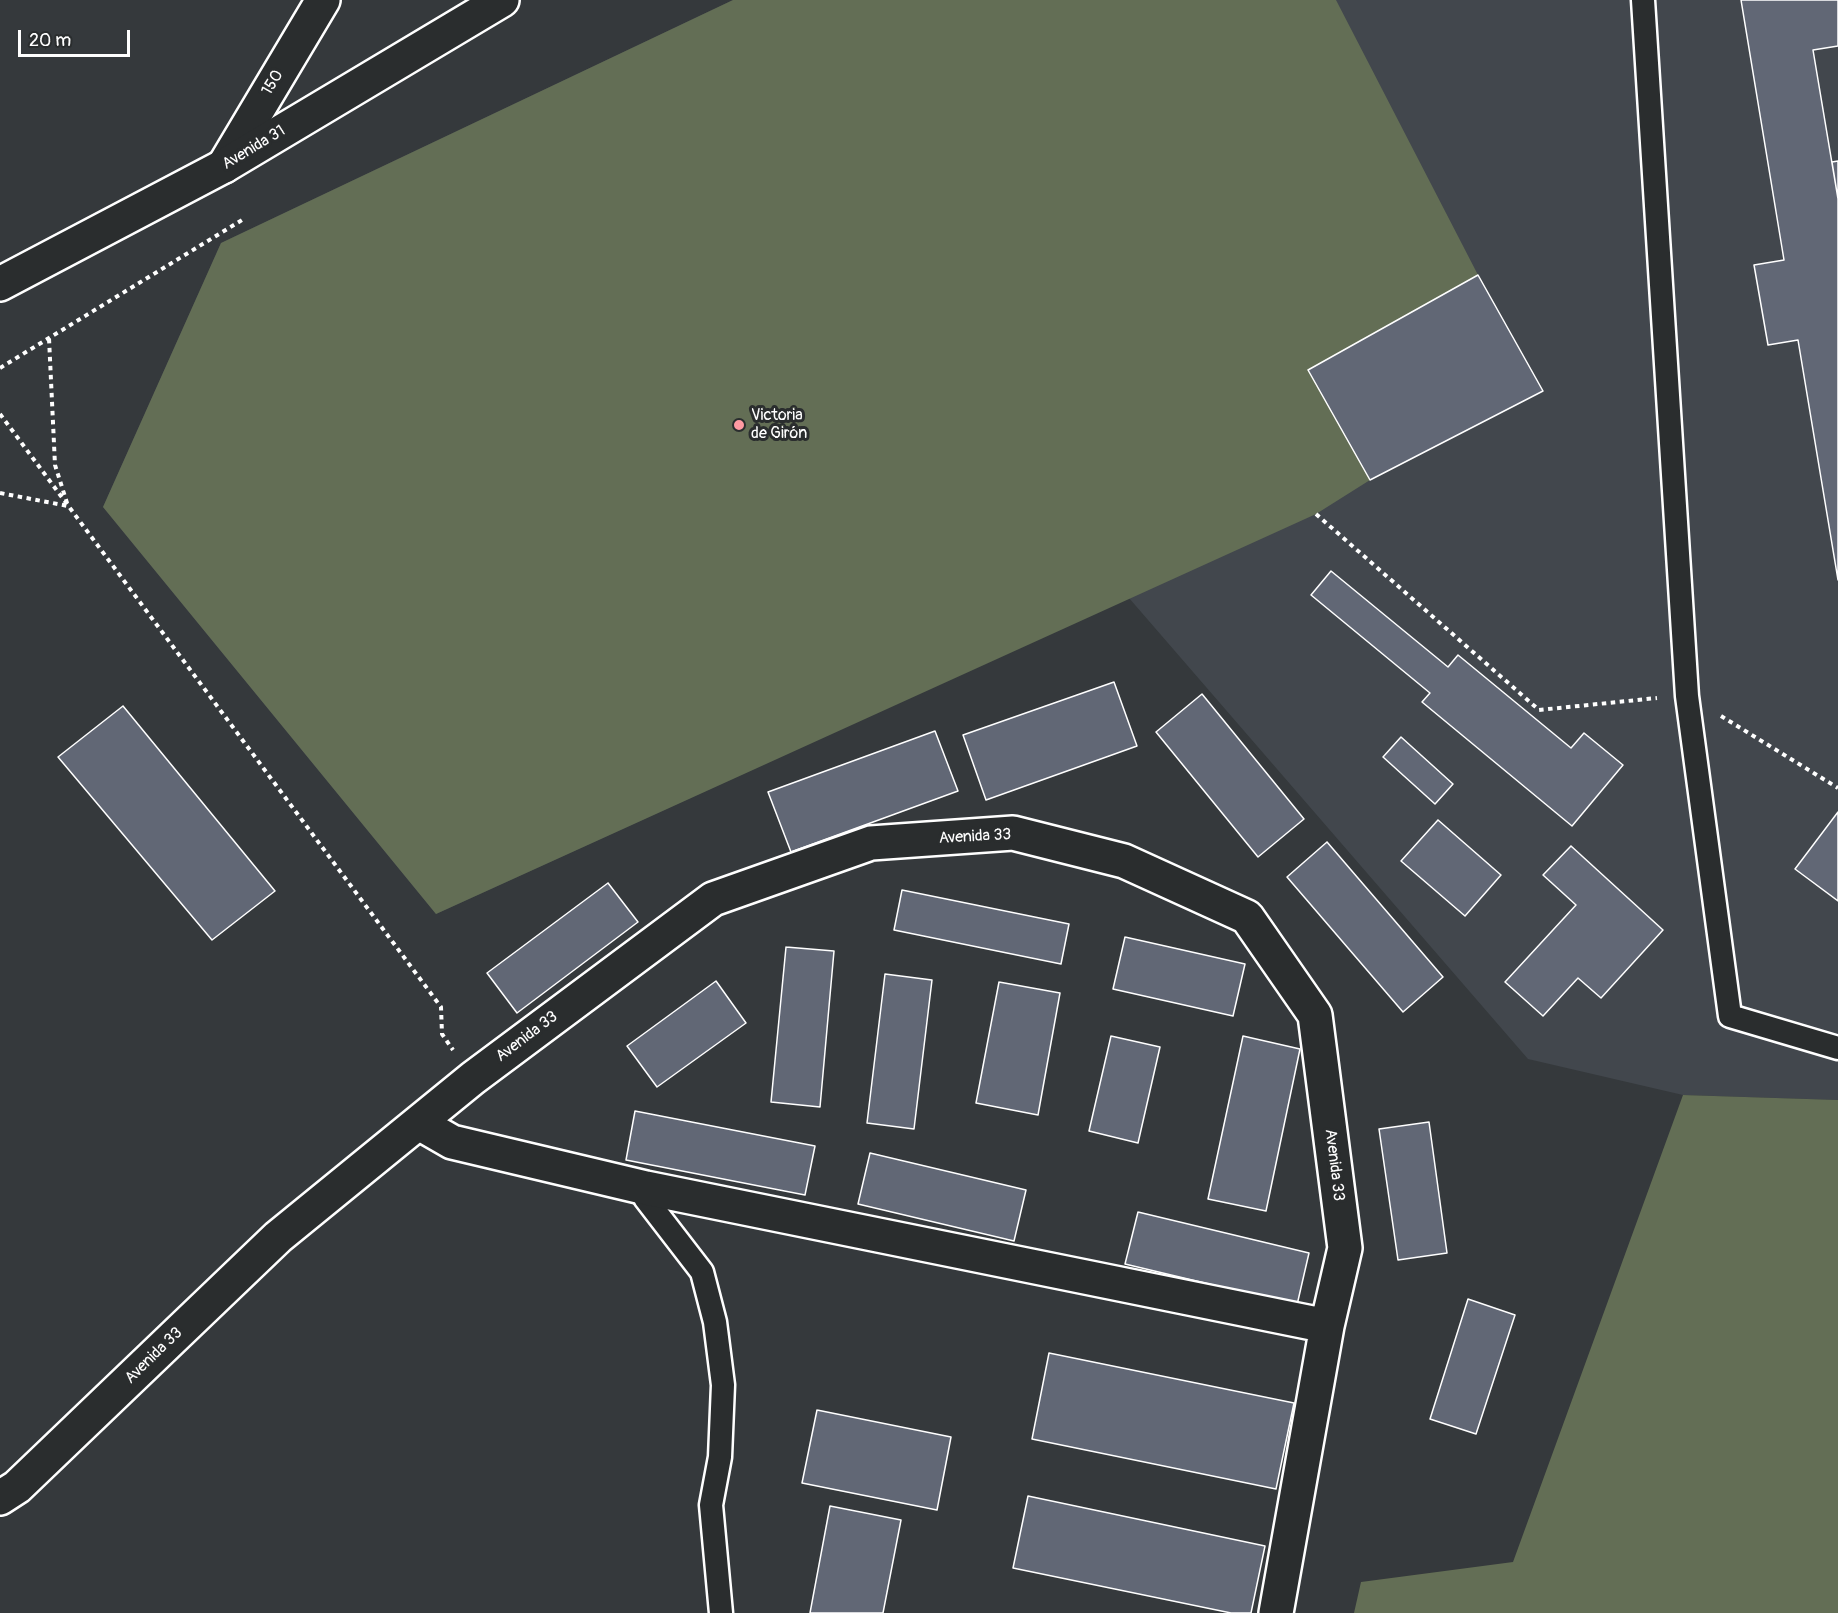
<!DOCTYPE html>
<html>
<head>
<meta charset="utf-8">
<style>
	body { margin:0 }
	#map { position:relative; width:1838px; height:1613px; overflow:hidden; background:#35393c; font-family:Pangolin,sans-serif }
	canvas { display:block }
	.scale { position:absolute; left:18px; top:30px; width:112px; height:27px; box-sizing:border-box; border:3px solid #fff; border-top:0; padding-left:8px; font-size:18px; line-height:21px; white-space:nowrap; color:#fff; -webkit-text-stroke:4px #2a2d2e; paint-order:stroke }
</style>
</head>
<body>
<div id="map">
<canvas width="1838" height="1613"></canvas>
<div class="scale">20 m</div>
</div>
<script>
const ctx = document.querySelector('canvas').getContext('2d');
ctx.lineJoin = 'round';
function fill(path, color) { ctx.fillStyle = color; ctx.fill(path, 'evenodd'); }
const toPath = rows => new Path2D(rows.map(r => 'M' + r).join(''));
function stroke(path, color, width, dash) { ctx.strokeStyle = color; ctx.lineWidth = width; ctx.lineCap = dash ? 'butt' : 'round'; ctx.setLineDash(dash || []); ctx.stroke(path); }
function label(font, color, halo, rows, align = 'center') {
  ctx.font = font + ' Pangolin,sans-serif'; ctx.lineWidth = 6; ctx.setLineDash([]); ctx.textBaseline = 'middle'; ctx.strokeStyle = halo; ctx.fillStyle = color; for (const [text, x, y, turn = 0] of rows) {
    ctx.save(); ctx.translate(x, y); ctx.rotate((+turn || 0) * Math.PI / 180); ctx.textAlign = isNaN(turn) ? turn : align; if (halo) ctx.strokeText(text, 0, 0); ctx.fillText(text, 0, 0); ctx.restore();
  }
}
fill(toPath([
	[733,0,1838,0,1838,1100,1683,1095,1528,1059,1129,598,436,914,103,507,221,243]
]), '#42474d');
fill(toPath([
	[733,0,1336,0,1478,275,1309,370,1370,480,1316,514,436,914,103,507,221,243],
	[1683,1095,1838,1100,1838,1613,1354,1613,1361,1582,1513,1562]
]), '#636e55');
const building = toPath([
	[1741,0,1838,0,1838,46,1813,50,1838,199,1838,580,1798,340,1768,345,1754,265,1784,260,1741,0],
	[1838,161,1838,199,1832,162,1838,161],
	[1478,275,1543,391,1370,480,1308,370,1478,275],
	[1331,571,1448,667,1458,655,1571,748,1584,733,1623,765,1572,826,1422,702,1430,693,1311,595,1331,571],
	[1114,682,1137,746,986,800,963,735,1114,682],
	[1202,694,1304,819,1258,857,1156,732,1202,694],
	[123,706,275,891,212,940,58,757,123,706],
	[935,731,958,791,791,852,768,792,935,731],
	[1401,737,1453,784,1435,804,1383,757,1401,737],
	[1838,812,1838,901,1795,869,1838,812],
	[1438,820,1501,875,1465,916,1401,861,1438,820],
	[1327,842,1443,977,1403,1012,1287,877,1327,842],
	[1571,846,1663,930,1601,998,1578,978,1543,1016,1505,982,1576,905,1543,875,1571,846],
	[608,883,638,922,517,1013,487,973,608,883],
	[902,890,1069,924,1061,964,894,930,902,890],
	[1125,937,1245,964,1233,1016,1113,989,1125,937],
	[786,947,834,951,820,1107,771,1102,786,947],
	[885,974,932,980,914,1129,867,1123,885,974],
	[716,981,746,1023,657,1087,627,1046,716,981],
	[999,982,1060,993,1038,1115,976,1103,999,982],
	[1111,1036,1160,1047,1138,1143,1089,1131,1111,1036],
	[1243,1036,1300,1049,1266,1211,1208,1199,1243,1036],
	[635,1111,815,1146,805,1195,626,1160,635,1111],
	[1429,1122,1447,1253,1398,1260,1379,1129,1429,1122],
	[870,1153,1026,1190,1014,1241,858,1204,870,1153],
	[1138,1212,1309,1253,1297,1305,1125,1264,1138,1212],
	[1468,1299,1515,1315,1476,1434,1430,1419,1468,1299],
	[1049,1353,1294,1403,1276,1489,1032,1439,1049,1353],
	[817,1410,951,1437,937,1510,802,1483,817,1410],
	[1028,1496,1265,1546,1251,1613,1231,1613,1013,1568,1028,1496],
	[830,1506,901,1520,883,1613,810,1613,830,1506]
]);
fill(building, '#616775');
stroke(building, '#fff', 1.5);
const lane = toPath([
	[1643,0,1687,696,1730,1016,1838,1048],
	[646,1188,645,1198,702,1272,715,1322,723,1385,720,1457,711,1505,721,1613]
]);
const street = toPath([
	[224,166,323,0],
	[419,1123,452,1142,646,1188,1327,1326],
	[0,1498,17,1487,278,1237,473,1078,713,899,871,843,1013,833,1124,861,1247,917,1315,1015,1345,1248,1327,1326,1276,1613]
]);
const secondary = toPath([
	[0,284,224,166,502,0]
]);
stroke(lane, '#fff', 27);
stroke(street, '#fff', 38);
stroke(secondary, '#fff', 38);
stroke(toPath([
	[0,368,242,220],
	[0,414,441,1007,442,1034,453,1050],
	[0,493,68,506,55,465,49,338],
	[1316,514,1539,710,1657,698],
	[1721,716,1838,788]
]), '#fff', 4, [4.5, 4.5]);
stroke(lane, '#2a2d2e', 22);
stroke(street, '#2a2d2e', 33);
stroke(secondary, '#2a2d2e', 33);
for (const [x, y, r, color] of [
	[739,425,6,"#ff9aa2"]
]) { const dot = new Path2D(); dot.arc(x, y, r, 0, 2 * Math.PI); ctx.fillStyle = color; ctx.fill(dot); stroke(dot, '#2a2d2e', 2); }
label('16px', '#fff', '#2a2d2e', [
	["150",273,83,-59],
	["Avenida 31",254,148,-31],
	["Avenida 33",975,837,-3],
	["Avenida 33",527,1037,-37],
	["Avenida 33",1334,1165,83],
	["Avenida 33",154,1356,-44]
]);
label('16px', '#fff', '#2a2d2e', [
	["Victoria",751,416],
	["de Girón",751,434]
], 'left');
</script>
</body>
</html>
